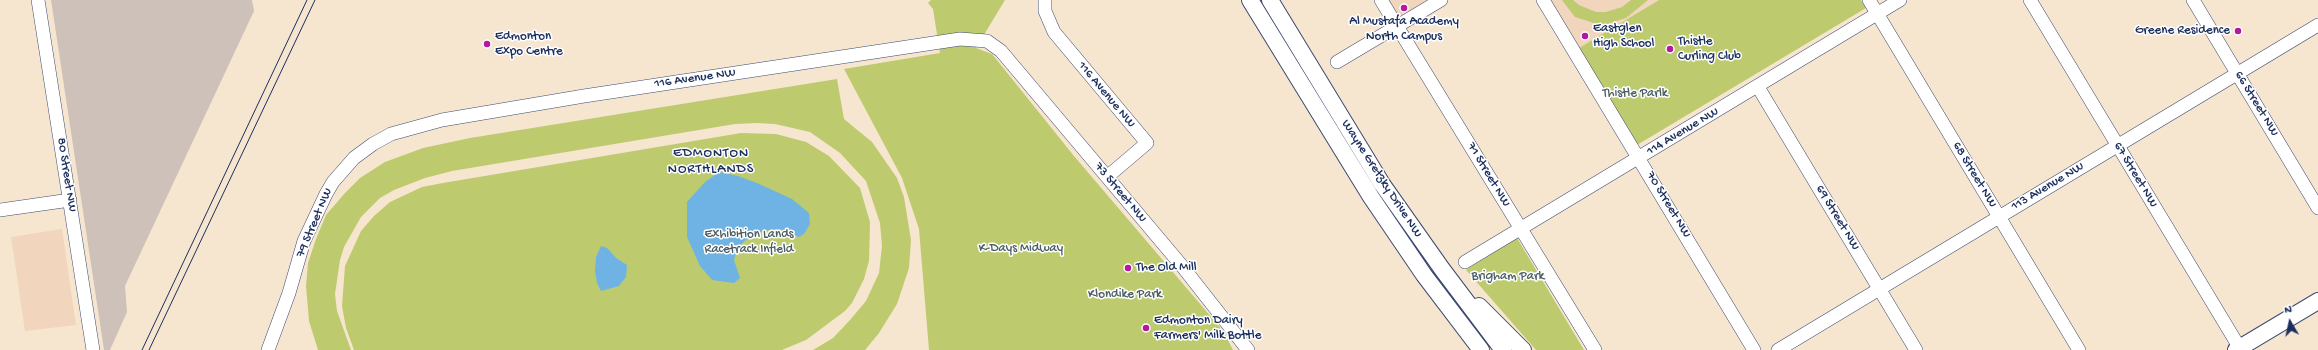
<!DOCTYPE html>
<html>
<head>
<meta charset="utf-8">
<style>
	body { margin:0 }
	#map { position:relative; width:2318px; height:350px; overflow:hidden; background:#f6e6d0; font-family:"Gochi Hand",sans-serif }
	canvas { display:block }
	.north { position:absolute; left:2270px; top:302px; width:40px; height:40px; -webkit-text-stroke:3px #fff; paint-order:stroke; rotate:351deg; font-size:11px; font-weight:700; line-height:16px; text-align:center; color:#1b2f5e }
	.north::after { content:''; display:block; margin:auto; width:14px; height:18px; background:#1b2f5e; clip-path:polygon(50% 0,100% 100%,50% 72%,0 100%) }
</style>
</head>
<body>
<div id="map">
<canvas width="2318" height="350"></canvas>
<div class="north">N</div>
</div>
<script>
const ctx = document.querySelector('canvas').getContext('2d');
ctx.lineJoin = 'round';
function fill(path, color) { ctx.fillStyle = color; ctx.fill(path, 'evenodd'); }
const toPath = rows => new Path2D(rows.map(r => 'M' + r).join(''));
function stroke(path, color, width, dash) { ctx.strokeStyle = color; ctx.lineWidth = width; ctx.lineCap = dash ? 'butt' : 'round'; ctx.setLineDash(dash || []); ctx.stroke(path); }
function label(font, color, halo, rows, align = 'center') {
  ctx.font = font + ' "Gochi Hand",sans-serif'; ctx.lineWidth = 3; ctx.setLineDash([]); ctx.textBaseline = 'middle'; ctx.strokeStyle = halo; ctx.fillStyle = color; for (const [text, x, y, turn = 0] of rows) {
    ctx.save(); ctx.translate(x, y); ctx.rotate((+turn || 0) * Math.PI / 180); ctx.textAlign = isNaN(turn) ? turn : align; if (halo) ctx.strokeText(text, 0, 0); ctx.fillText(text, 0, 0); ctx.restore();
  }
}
fill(toPath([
	[1387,0,1429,0,1403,15,1397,16],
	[1550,0,1659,0,1579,48],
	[62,229,76,325,25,331,11,237]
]), '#f1d5bd');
fill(toPath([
	[51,0,252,0,254,11,125,286,127,312,110,350,104,350]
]), '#cec1ba');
fill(toPath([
	[931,0,1005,0,976,48,992,54,1074,156,1224,332,1233,350,929,350,919,229,902,178,844,69,940,53,933,9,928,3],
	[1562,0,1573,0,1579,5,1596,12,1606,12,1622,7,1631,0,1648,0,1626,18,1607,24,1597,24,1575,17],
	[1659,0,1861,0,1866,8,1637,145,1579,48],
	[837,79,844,119,872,142,897,178,904,197,911,240,909,268,897,304,879,333,865,350,813,350,833,338,850,320,866,301,879,273,882,246,880,223,866,181,840,153,810,132,775,124,757,123,735,124,452,171,425,178,394,190,380,198,361,217,344,247,340,260,335,294,337,311,351,350,318,350,309,321,306,286,308,263,316,239,326,215,345,193,360,178,385,162,423,148,470,138],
	[741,133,776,134,806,142,829,156,860,188,870,222,869,261,864,279,852,303,845,311,806,340,782,350,354,350,346,328,342,306,345,266,361,231,374,216,390,202,422,187,443,183],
	[1517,238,1584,350,1536,350,1466,270]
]), '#bdcb6e');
fill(toPath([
	[719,172,738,176,757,183,792,199,809,213,810,224,804,234,799,237,780,229,766,230,748,238,737,248,734,260,740,278,734,283,712,280,700,266,687,237,687,202,705,182],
	[601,246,607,248,616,258,627,265,626,277,619,286,601,291,597,283,595,271,596,257]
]), '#6eb3e4');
const minor = toPath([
	[38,0,93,350],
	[1045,0,1045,11,1054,32,1147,143,1107,177],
	[1381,0,1595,350],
	[1543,0,1754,350],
	[1869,0,2079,350],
	[2030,0,2241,350],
	[2193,0,2318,208],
	[1337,62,1441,0],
	[1758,87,1916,350],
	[0,210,70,200],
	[1465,262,1900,0],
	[268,350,289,293,304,241,326,194,333,182,354,158,373,144,391,134,442,120,584,96,960,39,987,41,1001,51,1182,266,1248,350],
	[1778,350,2318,25]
]);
const major = toPath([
	[1250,0,1371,197,1424,275,1481,350],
	[1270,0,1382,184,1442,269,1503,350],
	[1479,306,1523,350],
	[2236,350,2318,301]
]);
stroke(minor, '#3c4a6f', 14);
stroke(major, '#3c4a6f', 18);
stroke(minor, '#fff', 13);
stroke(major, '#fff', 16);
stroke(toPath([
	[142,350,307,0],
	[149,350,315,0]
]), '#1b2f5e', 1);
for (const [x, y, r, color] of [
	[1404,8,4,"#b5179e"],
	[2238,31,4,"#b5179e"],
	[1585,36,4,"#b5179e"],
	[487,44,4,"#b5179e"],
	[1670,49,4,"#b5179e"],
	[1128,268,4,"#b5179e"],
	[1146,328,4,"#b5179e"]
]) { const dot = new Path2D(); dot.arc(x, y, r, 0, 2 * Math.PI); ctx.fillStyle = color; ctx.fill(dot); stroke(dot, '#fff', 1.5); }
label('13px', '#1b2f5e', '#fff', [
	["Al Mustafa Academy",1404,22,"center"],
	["North Campus",1404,37,"center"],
	["Eastglen",1593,29],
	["High School",1593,44],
	["Greene Residence",2230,31,"right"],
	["Edmonton",495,37],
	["Expo Centre",495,52],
	["Thistle",1678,42],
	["Curling Club",1678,57],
	["The Old Mill",1136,268],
	["Edmonton Dairy",1154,321],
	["Farmers' Milk Bottle",1154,336]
], 'left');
label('13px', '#1b2f5e', '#fff', [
	["116 Avenue NW",695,79,-8],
	["116 Avenue NW",1106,95,50],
	["66 Street NW",2256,104,59],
	["114 Avenue NW",1683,132,-31],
	["80 Street NW",66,175,81],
	["71 Street NW",1488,175,59],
	["68 Street NW",1974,175,59],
	["67 Street NW",2135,175,59],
	["Wayne Gretzky Drive NW",1381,179,57],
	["113 Avenue NW",2048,187,-31],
	["73 Street NW",1120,193,50],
	["70 Street NW",1668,205,59],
	["69 Street NW",1837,218,59],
	["79 Street NW",315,223,-67]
]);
label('13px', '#4c5e63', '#fff', [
	["Thistle Parlk",1635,94],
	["Exhibition Lands",749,235],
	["Racetrack Infield",749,250],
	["K-Days Midway",1021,249],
	["Brigham Park",1508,277],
	["Klondike Park",1125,295]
]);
ctx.letterSpacing = '1px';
label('14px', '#1b2f5e', '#fff', [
	["EDMONTON",711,154],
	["NORTHLANDS",711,170]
]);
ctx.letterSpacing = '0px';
</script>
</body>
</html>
